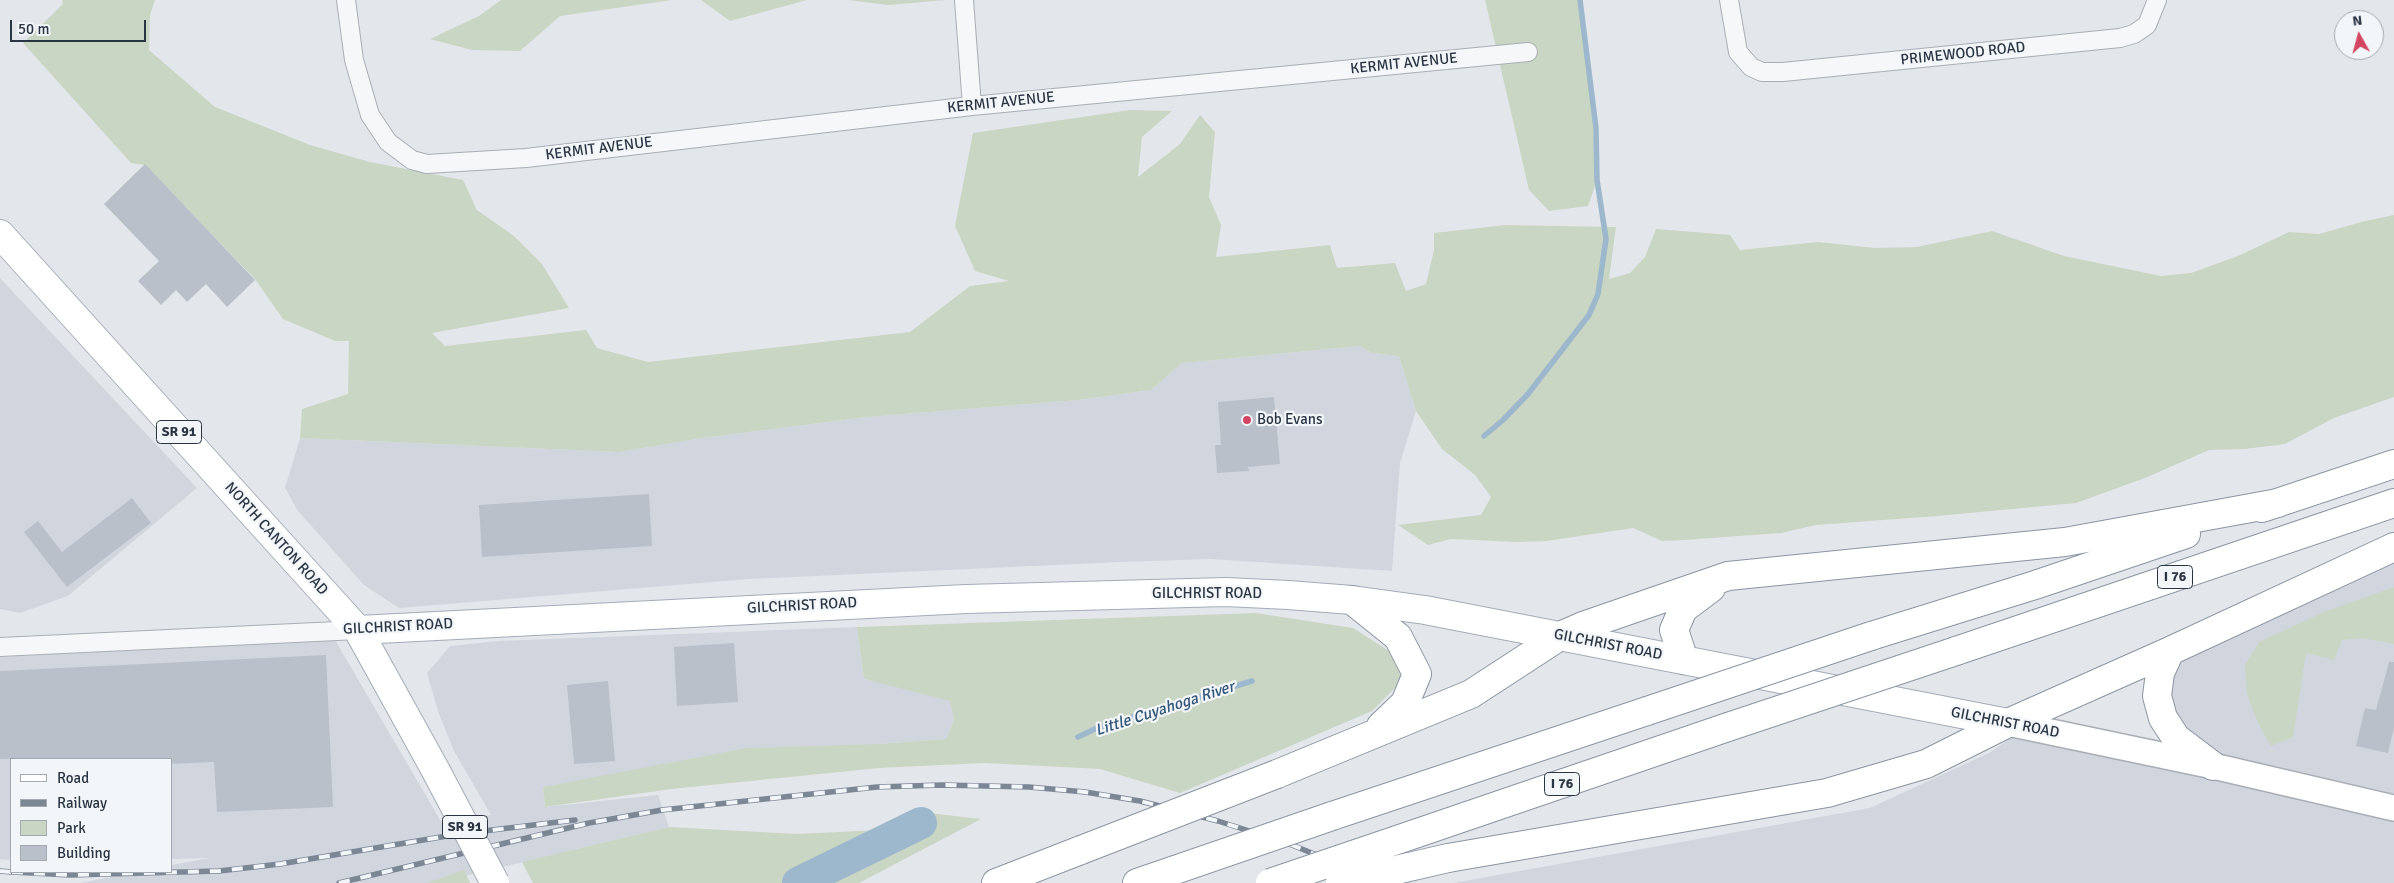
<!DOCTYPE html>
<html>
<head>
<meta charset="utf-8">
<style>
	body { margin:0 }
	#map { position:relative; width:2394px; height:883px; overflow:hidden; background:#e3e7eb; font-family:Signika,sans-serif }
	canvas { display:block }
	.legend { position:absolute; left:10px; top:758px; width:162px; height:115px; box-sizing:border-box; background:#f3f6f9; border:1px solid #a3a9b1; margin:0; padding:6px 9px; list-style:none; font-size:15px; color:#2a3544 }
	.legend li { display:flex; align-items:center; gap:10px; height:25px }
	.legend b { width:25px; border:1px solid #a3a9b1 }
	.north { position:absolute; left:2334px; top:10px; width:50px; height:50px; box-sizing:border-box; background:#f3f6f9; border:1px solid #a3a9b1; border-radius:50%; rotate:353deg; font-size:14px; font-weight:700; line-height:20px; text-align:center; color:#2a3544 }
	.north::after { content:''; display:block; margin:auto; width:18px; height:22px; background:#d34663; clip-path:polygon(50% 0,100% 100%,50% 72%,0 100%) }
	.scale { position:absolute; left:10px; top:20px; width:136px; height:22px; box-sizing:border-box; border:2px solid #2a3544; border-top:0; padding-left:6px; font-size:15px; line-height:18px; white-space:nowrap; color:#2a3544; -webkit-text-stroke:4px #f3f6f9; paint-order:stroke }
</style>
</head>
<body>
<div id="map">
<canvas width="2394" height="883"></canvas>
<ul class="legend">
<li><b style="height:6px;background:#fff"></b>Road</li>
<li><b style="height:6px;background:#7c8796"></b>Railway</li>
<li><b style="height:14px;background:#c9d6c4"></b>Park</li>
<li><b style="height:14px;background:#bac0c9"></b>Building</li>
</ul>
<div class="north">N</div>
<div class="scale">50 m</div>
</div>
<script>
const ctx = document.querySelector('canvas').getContext('2d');
ctx.lineJoin = 'round';
function fill(path, color) { ctx.fillStyle = color; ctx.fill(path, 'evenodd'); }
const toPath = rows => new Path2D(rows.map(r => 'M' + r).join(''));
function stroke(path, color, width, dash) { ctx.strokeStyle = color; ctx.lineWidth = width; ctx.lineCap = dash ? 'butt' : 'round'; ctx.setLineDash(dash || []); ctx.stroke(path); }
function label(font, color, halo, rows, align = 'center') {
  ctx.font = font + ' Signika,sans-serif'; ctx.lineWidth = 4.5; ctx.setLineDash([]); ctx.textBaseline = 'middle'; ctx.strokeStyle = halo; ctx.fillStyle = color; for (const [text, x, y, turn = 0] of rows) {
    ctx.save(); ctx.translate(x, y); ctx.rotate((+turn || 0) * Math.PI / 180); ctx.textAlign = isNaN(turn) ? turn : align; if (halo) ctx.strokeText(text, 0, 0); ctx.fillText(text, 0, 0); ctx.restore();
  }
}
fill(toPath([
	[0,278,197,488,68,596,20,613,0,609],
	[1360,346,1372,353,1399,356,1416,411,1400,463,1392,571,1211,559,1121,562,749,579,399,608,364,585,298,511,285,488,300,438,619,452,702,438,867,417,1078,400,1151,390,1182,363],
	[2394,556,2394,883,1453,883,1870,808,1989,753,2027,727,2212,766,2163,718,2170,651],
	[857,627,864,679,950,700,954,720,946,739,878,744,543,788,545,807,658,795,669,827,436,883,80,883,138,872,171,872,171,865,210,858,171,859,171,759,11,759,11,860,0,859,0,657,335,640,442,823,491,815,454,751,439,714,427,673,450,646,499,641]
]), '#d1d6de');
fill(toPath([
	[62,0,155,0,150,15,149,50,215,107,310,145,370,162,463,180,477,210,514,236,542,264,569,308,432,333,445,346,586,330,597,348,648,362,910,332,970,286,1009,281,975,271,955,226,973,133,1130,110,1172,111,1142,137,1138,177,1180,144,1200,115,1215,132,1209,197,1221,225,1216,257,1330,245,1337,268,1395,263,1406,291,1426,284,1434,250,1434,233,1506,225,1616,227,1609,279,1630,273,1645,257,1656,229,1730,235,1740,250,1818,242,1875,248,1917,247,1992,231,2064,256,2161,276,2191,273,2238,256,2289,232,2319,234,2365,221,2394,215,2394,397,2334,418,2285,444,2245,449,2209,450,2145,478,2076,503,1937,516,1816,525,1781,533,1684,540,1662,541,1633,528,1547,541,1516,542,1451,539,1428,545,1398,525,1481,515,1491,497,1475,475,1442,449,1416,411,1399,356,1372,353,1360,346,1182,363,1151,390,1078,400,867,417,702,438,619,452,300,438,302,409,348,394,349,341,335,341,283,319,255,279,145,165,131,163,23,43,63,4],
	[501,0,672,0,560,16,520,51,472,50,430,39,479,16],
	[701,0,807,0,730,21],
	[848,0,946,0,888,5],
	[1485,0,1580,0,1596,128,1597,180,1588,206,1549,211,1529,190],
	[2394,587,2394,644,2362,638,2342,640,2334,660,2306,653,2293,737,2271,746,2259,725,2247,694,2245,665,2259,642,2324,612],
	[1256,613,1353,628,1397,656,1401,682,1372,711,1180,793,1100,769,985,763,879,768,671,789,545,807,543,787,747,748,878,744,946,739,954,720,950,701,864,679,857,627],
	[920,812,981,819,859,883,533,883,522,862,669,827,797,834,881,830],
	[464,870,470,883,427,883]
]), '#c9d6c4');
stroke(toPath([
	[1484,436,1503,420,1528,394,1589,315,1598,294,1606,239,1597,180,1596,128,1580,0],
	[1078,737,1097,728,1252,681],
	[915,825,921,823]
]), '#9db7cc', 5.5);
stroke(toPath([
	[798,883,921,823]
]), '#9db7cc', 32);
fill(toPath([
	[145,164,255,280,227,307,206,284,187,302,176,290,161,305,138,281,159,261,104,204],
	[1274,397,1280,464,1248,467,1249,471,1217,473,1215,445,1221,445,1218,402],
	[649,494,652,546,482,557,479,505],
	[132,498,151,523,67,587,24,532,38,521,62,552],
	[734,643,738,702,677,706,674,647],
	[326,655,333,807,217,812,214,762,171,764,171,759,0,759,0,671],
	[2389,662,2394,662,2394,728,2388,753,2356,746,2365,708,2376,710],
	[608,681,615,761,574,764,567,685]
]), '#bac0c9');
const minor = toPath([
	[346,0,354,60,370,115,388,142,412,160,427,164,526,158,972,106,1528,52],
	[964,0,972,106],
	[1729,0,1738,52,1751,67,1762,72,1783,72,2120,38,2134,34,2147,25,2157,0],
	[0,647,358,630]
]);
const secondary = toPath([
	[2008,723,2213,766,2394,808]
]);
const primary = toPath([
	[0,234,358,630,436,771],
	[358,630,966,599,1226,592,1288,595,1352,600,1425,610,2008,723]
]);
const motorway = toPath([
	[2262,508,2394,464],
	[1352,600,1398,637,1417,674,1405,703,1381,726],
	[1871,636,2035,585,2186,534],
	[1956,651,2394,503],
	[2170,651,2160,673,2157,696,2163,718,2176,738,2213,766],
	[1684,660,1674,630,1683,609,1711,588],
	[1277,774,1471,694,1560,636,1583,626,1728,576,2065,542,2278,503],
	[1332,816,1647,711],
	[1397,840,1728,727],
	[1448,858,1827,793,1926,764,2008,723,2170,651,2394,547],
	[996,883,1081,850],
	[1137,883,1175,870]
]);
stroke(minor, '#a8aeb6', 20);
stroke(secondary, '#a8aeb6', 28);
stroke(primary, '#a2acb8', 30);
stroke(motorway, '#8a95a3', 30);
stroke(minor, '#f6f7f9', 18);
stroke(secondary, '#fff', 25);
stroke(primary, '#fff', 28);
stroke(motorway, '#fff', 28);
const rail = toPath([
	[0,871,11,872],
	[12,872,70,875,219,871,280,864,459,834,575,820],
	[339,883,589,823,662,810,877,787,942,785,1029,787,1085,792,1140,801,1218,821,1287,843,1386,883]
]);
stroke(rail, '#7c8796', 5.5);
stroke(rail, '#f3f6f9', 4, [11]);
const primaryBridge = toPath([
	[436,771,495,883]
]);
const motorwayBridge = toPath([
	[1647,711,1871,636],
	[1728,727,1956,651],
	[1081,850,1277,774],
	[1175,870,1332,816],
	[1270,883,1397,840],
	[1340,883,1448,858]
]);
stroke(primaryBridge, '#a2acb8', 30, []);
stroke(motorwayBridge, '#8a95a3', 30, []);
stroke(primaryBridge, '#fff', 28);
stroke(motorwayBridge, '#fff', 28);
for (const [x, y, r, color] of [
	[1247,420,5,"#d34663"]
]) { const dot = new Path2D(); dot.arc(x, y, r, 0, 2 * Math.PI); ctx.fillStyle = color; ctx.fill(dot); stroke(dot, '#f3f6f9', 2); }
for (const [x, y, w] of [
	[179,432,45],
	[2175,577,35],
	[1562,784,35],
	[465,827,45]
]) { const box = new Path2D(); box.roundRect(x - w / 2, y - 11.5, w, 23, 4); ctx.fillStyle = '#f3f6f9'; ctx.fill(box); stroke(box, '#2a3544', 1); }
label('bold 14px', '#2a3544', null, [
	["SR 91",179,432],
	["I 76",2175,577],
	["I 76",1562,784],
	["SR 91",465,827]
]);
label('15px', '#2a3544', '#f3f6f9', [
	["PRIMEWOOD ROAD",1963,54,-6],
	["KERMIT AVENUE",1404,64,-6],
	["KERMIT AVENUE",1001,103,-6],
	["KERMIT AVENUE",599,149,-7],
	["NORTH CANTON ROAD",276,539,48],
	["GILCHRIST ROAD",1207,594],
	["GILCHRIST ROAD",802,606,-3],
	["GILCHRIST ROAD",398,627,-3],
	["GILCHRIST ROAD",1608,645,11],
	["GILCHRIST ROAD",2005,723,11]
]);
label('15px', '#2a3544', '#f3f6f9', [
	["Bob Evans",1257,420]
], 'left');
label('italic 16px', '#33577a', '#f3f6f9', [
	["Little Cuyahoga River",1165,709,-18]
]);
</script>
</body>
</html>
